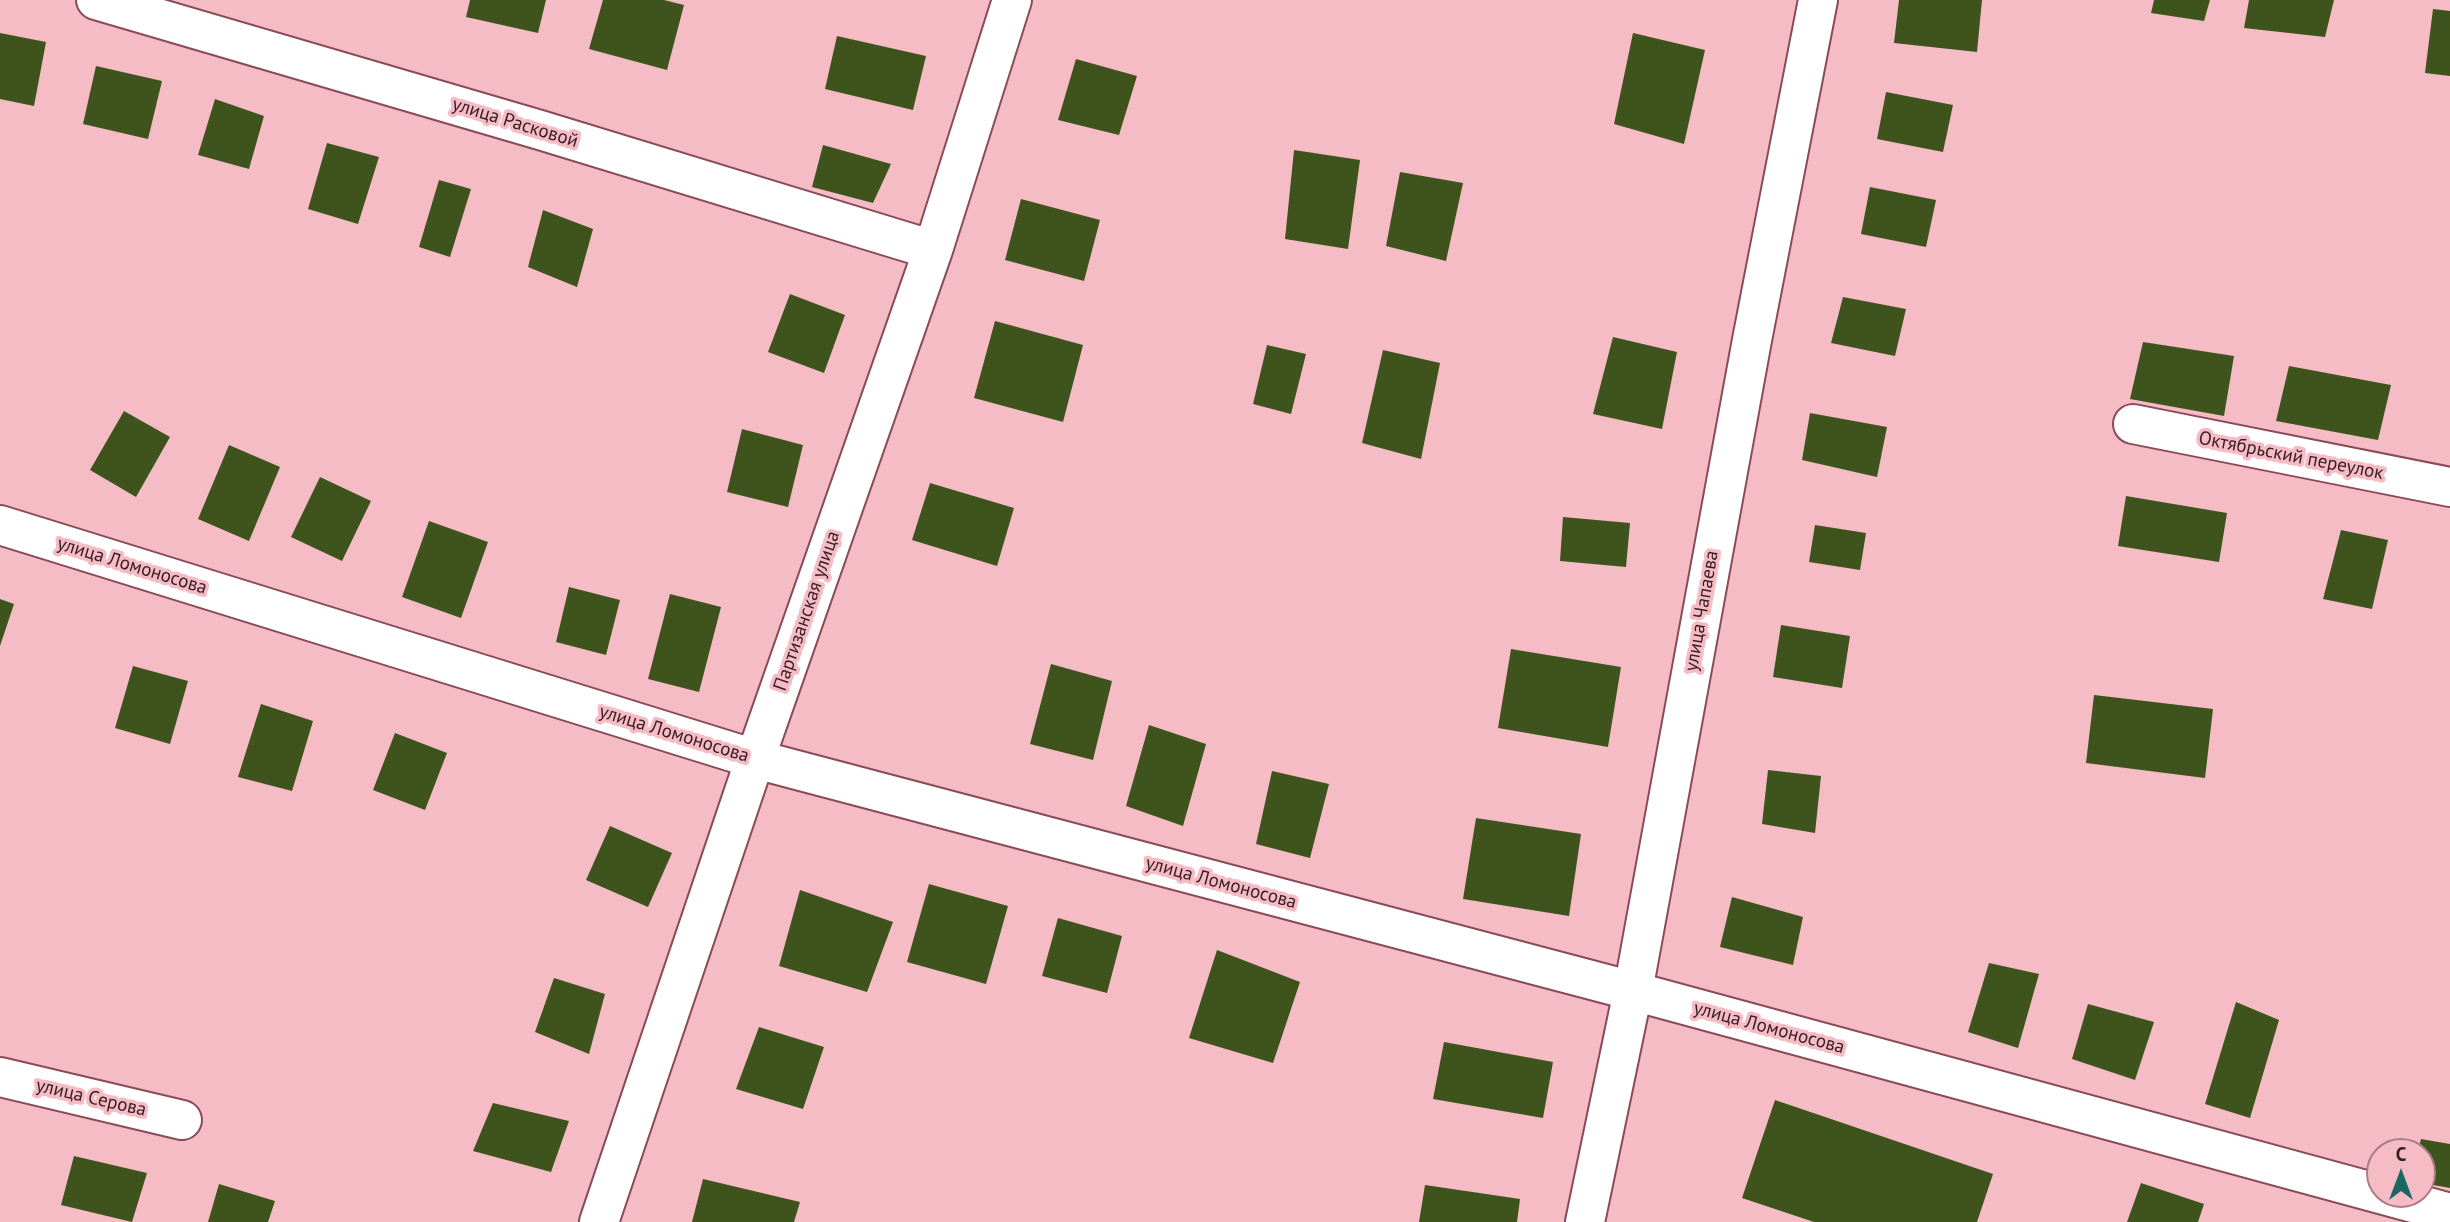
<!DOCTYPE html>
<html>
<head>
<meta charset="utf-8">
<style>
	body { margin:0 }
	#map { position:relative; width:2450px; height:1222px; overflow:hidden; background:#f6bcc6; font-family:"PT Sans",sans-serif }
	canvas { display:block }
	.north { position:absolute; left:2366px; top:1138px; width:70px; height:70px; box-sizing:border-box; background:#f6bcc6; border:2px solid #aa7d85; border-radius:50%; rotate:0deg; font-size:19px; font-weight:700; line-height:28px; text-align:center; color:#381e23 }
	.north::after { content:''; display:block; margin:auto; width:24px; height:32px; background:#1b6761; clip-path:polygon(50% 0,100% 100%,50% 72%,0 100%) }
</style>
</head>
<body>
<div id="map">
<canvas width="2450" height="1222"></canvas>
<div class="north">С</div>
</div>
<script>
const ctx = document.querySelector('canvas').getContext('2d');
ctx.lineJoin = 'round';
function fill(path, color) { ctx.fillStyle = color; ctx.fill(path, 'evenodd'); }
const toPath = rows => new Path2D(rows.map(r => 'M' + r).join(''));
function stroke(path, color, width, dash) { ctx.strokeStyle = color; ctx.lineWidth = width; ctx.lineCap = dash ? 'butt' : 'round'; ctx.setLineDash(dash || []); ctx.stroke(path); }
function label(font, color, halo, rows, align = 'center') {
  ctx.font = font + ' "PT Sans",sans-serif'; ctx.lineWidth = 7; ctx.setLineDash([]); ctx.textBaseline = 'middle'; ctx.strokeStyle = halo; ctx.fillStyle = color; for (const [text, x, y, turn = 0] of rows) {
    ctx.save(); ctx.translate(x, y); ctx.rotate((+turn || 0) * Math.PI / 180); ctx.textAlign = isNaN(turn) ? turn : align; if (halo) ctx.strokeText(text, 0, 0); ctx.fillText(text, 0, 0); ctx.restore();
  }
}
fill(toPath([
	[470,0,546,0,538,33,466,17],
	[603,0,664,0,684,5,667,70,589,49],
	[1899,0,1982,0,1977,52,1894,43],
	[2154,0,2210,0,2204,21,2151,13],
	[2249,0,2334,0,2325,37,2244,28],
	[2433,9,2450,11,2450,76,2425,73],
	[0,33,46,42,34,106,0,99],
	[1633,33,1705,50,1684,144,1614,124],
	[837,36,926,56,913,110,825,89],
	[1076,59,1137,76,1119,135,1058,120],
	[96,66,162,81,148,139,83,124],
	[1886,92,1953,105,1943,152,1877,139],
	[215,99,264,116,249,169,198,155],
	[327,143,379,157,358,224,308,209],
	[823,145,891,164,873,203,812,187],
	[1294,150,1360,160,1348,249,1285,239],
	[1400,172,1463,183,1446,261,1386,246],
	[439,180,471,189,450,257,419,247],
	[1870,187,1936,200,1926,247,1861,234],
	[1021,199,1100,220,1084,281,1005,260],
	[543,210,593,229,577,287,528,267],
	[790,294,845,315,824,373,768,352],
	[1843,297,1906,309,1895,356,1831,343],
	[995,321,1083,345,1063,422,974,398],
	[1613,337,1677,352,1662,429,1593,414],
	[2143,342,2234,356,2224,416,2130,399],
	[1267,345,1306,354,1291,414,1253,404],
	[1383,350,1440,363,1421,459,1362,443],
	[2289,366,2391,385,2378,440,2276,421],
	[124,411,170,437,136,497,90,470],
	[1810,413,1887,427,1877,477,1802,460],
	[742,429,803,445,788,507,727,492],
	[229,445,280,467,249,541,198,519],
	[320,477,371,501,342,561,291,537],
	[930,483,1014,508,997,566,912,540],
	[2126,496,2227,513,2219,562,2118,546],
	[1563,517,1630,523,1626,567,1560,561],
	[429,521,488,542,461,618,402,597],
	[1815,525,1866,533,1860,570,1809,562],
	[2341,530,2388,540,2372,609,2323,599],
	[569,587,620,600,606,655,556,642],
	[670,594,721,607,699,692,648,679],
	[0,599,14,604,0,646],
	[1781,625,1850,636,1842,688,1773,677],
	[1511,649,1621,667,1608,747,1498,728],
	[1051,664,1112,681,1093,760,1030,744],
	[133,666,188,681,170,744,115,728],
	[2094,695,2213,709,2205,778,2086,763],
	[261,704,313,721,292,791,238,777],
	[1149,725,1206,744,1183,826,1126,806],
	[395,733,447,753,425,810,373,790],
	[1768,770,1821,776,1815,833,1762,824],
	[1272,771,1329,784,1310,858,1256,844],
	[1476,818,1581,834,1569,916,1463,899],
	[610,826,672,853,648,907,586,880],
	[929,884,1008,906,986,984,907,962],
	[800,890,893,922,867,992,779,966],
	[1732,897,1803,917,1793,965,1720,947],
	[1058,918,1122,936,1107,993,1042,976],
	[1217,950,1300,982,1273,1063,1189,1038],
	[1989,963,2039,974,2018,1048,1968,1032],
	[554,978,605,994,589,1054,535,1032],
	[2236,1002,2279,1020,2250,1118,2205,1104],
	[2088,1004,2154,1022,2135,1080,2072,1059],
	[759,1027,824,1047,803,1109,736,1089],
	[1444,1042,1553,1062,1543,1118,1433,1099],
	[1775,1100,1993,1174,1977,1222,1814,1222,1742,1198],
	[493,1103,569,1121,551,1172,473,1151],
	[2421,1139,2450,1144,2450,1188,2422,1183,2422,1152,2418,1152],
	[74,1156,147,1173,132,1222,61,1205],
	[703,1179,800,1202,794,1222,692,1222],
	[2141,1183,2204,1204,2198,1222,2127,1222],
	[219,1184,275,1201,268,1222,208,1222],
	[1425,1185,1520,1199,1517,1222,1419,1222]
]), '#3f541d');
const minor = toPath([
	[96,0,540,130,933,250],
	[2133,424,2450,487],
	[0,525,755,759,1633,991,2450,1213],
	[0,1077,182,1120],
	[599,1222,755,759,933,250,1012,0],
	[1585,1222,1633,991,1752,340,1818,0]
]);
stroke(minor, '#894b58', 42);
stroke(minor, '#fff', 38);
label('19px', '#381e23', '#f6bcc6', [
	["улица Расковой",515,123,17],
	["Октябрьский переулок",2291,456,11],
	["улица Ломоносова",132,566,17],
	["Партизанская улица",807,611,-71],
	["улица Чапаева",1702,611,-80],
	["улица Ломоносова",674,734,17],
	["улица Ломоносова",1221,883,15],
	["улица Ломоносова",1769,1028,15],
	["улица Серова",91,1098,13]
]);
</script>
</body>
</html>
